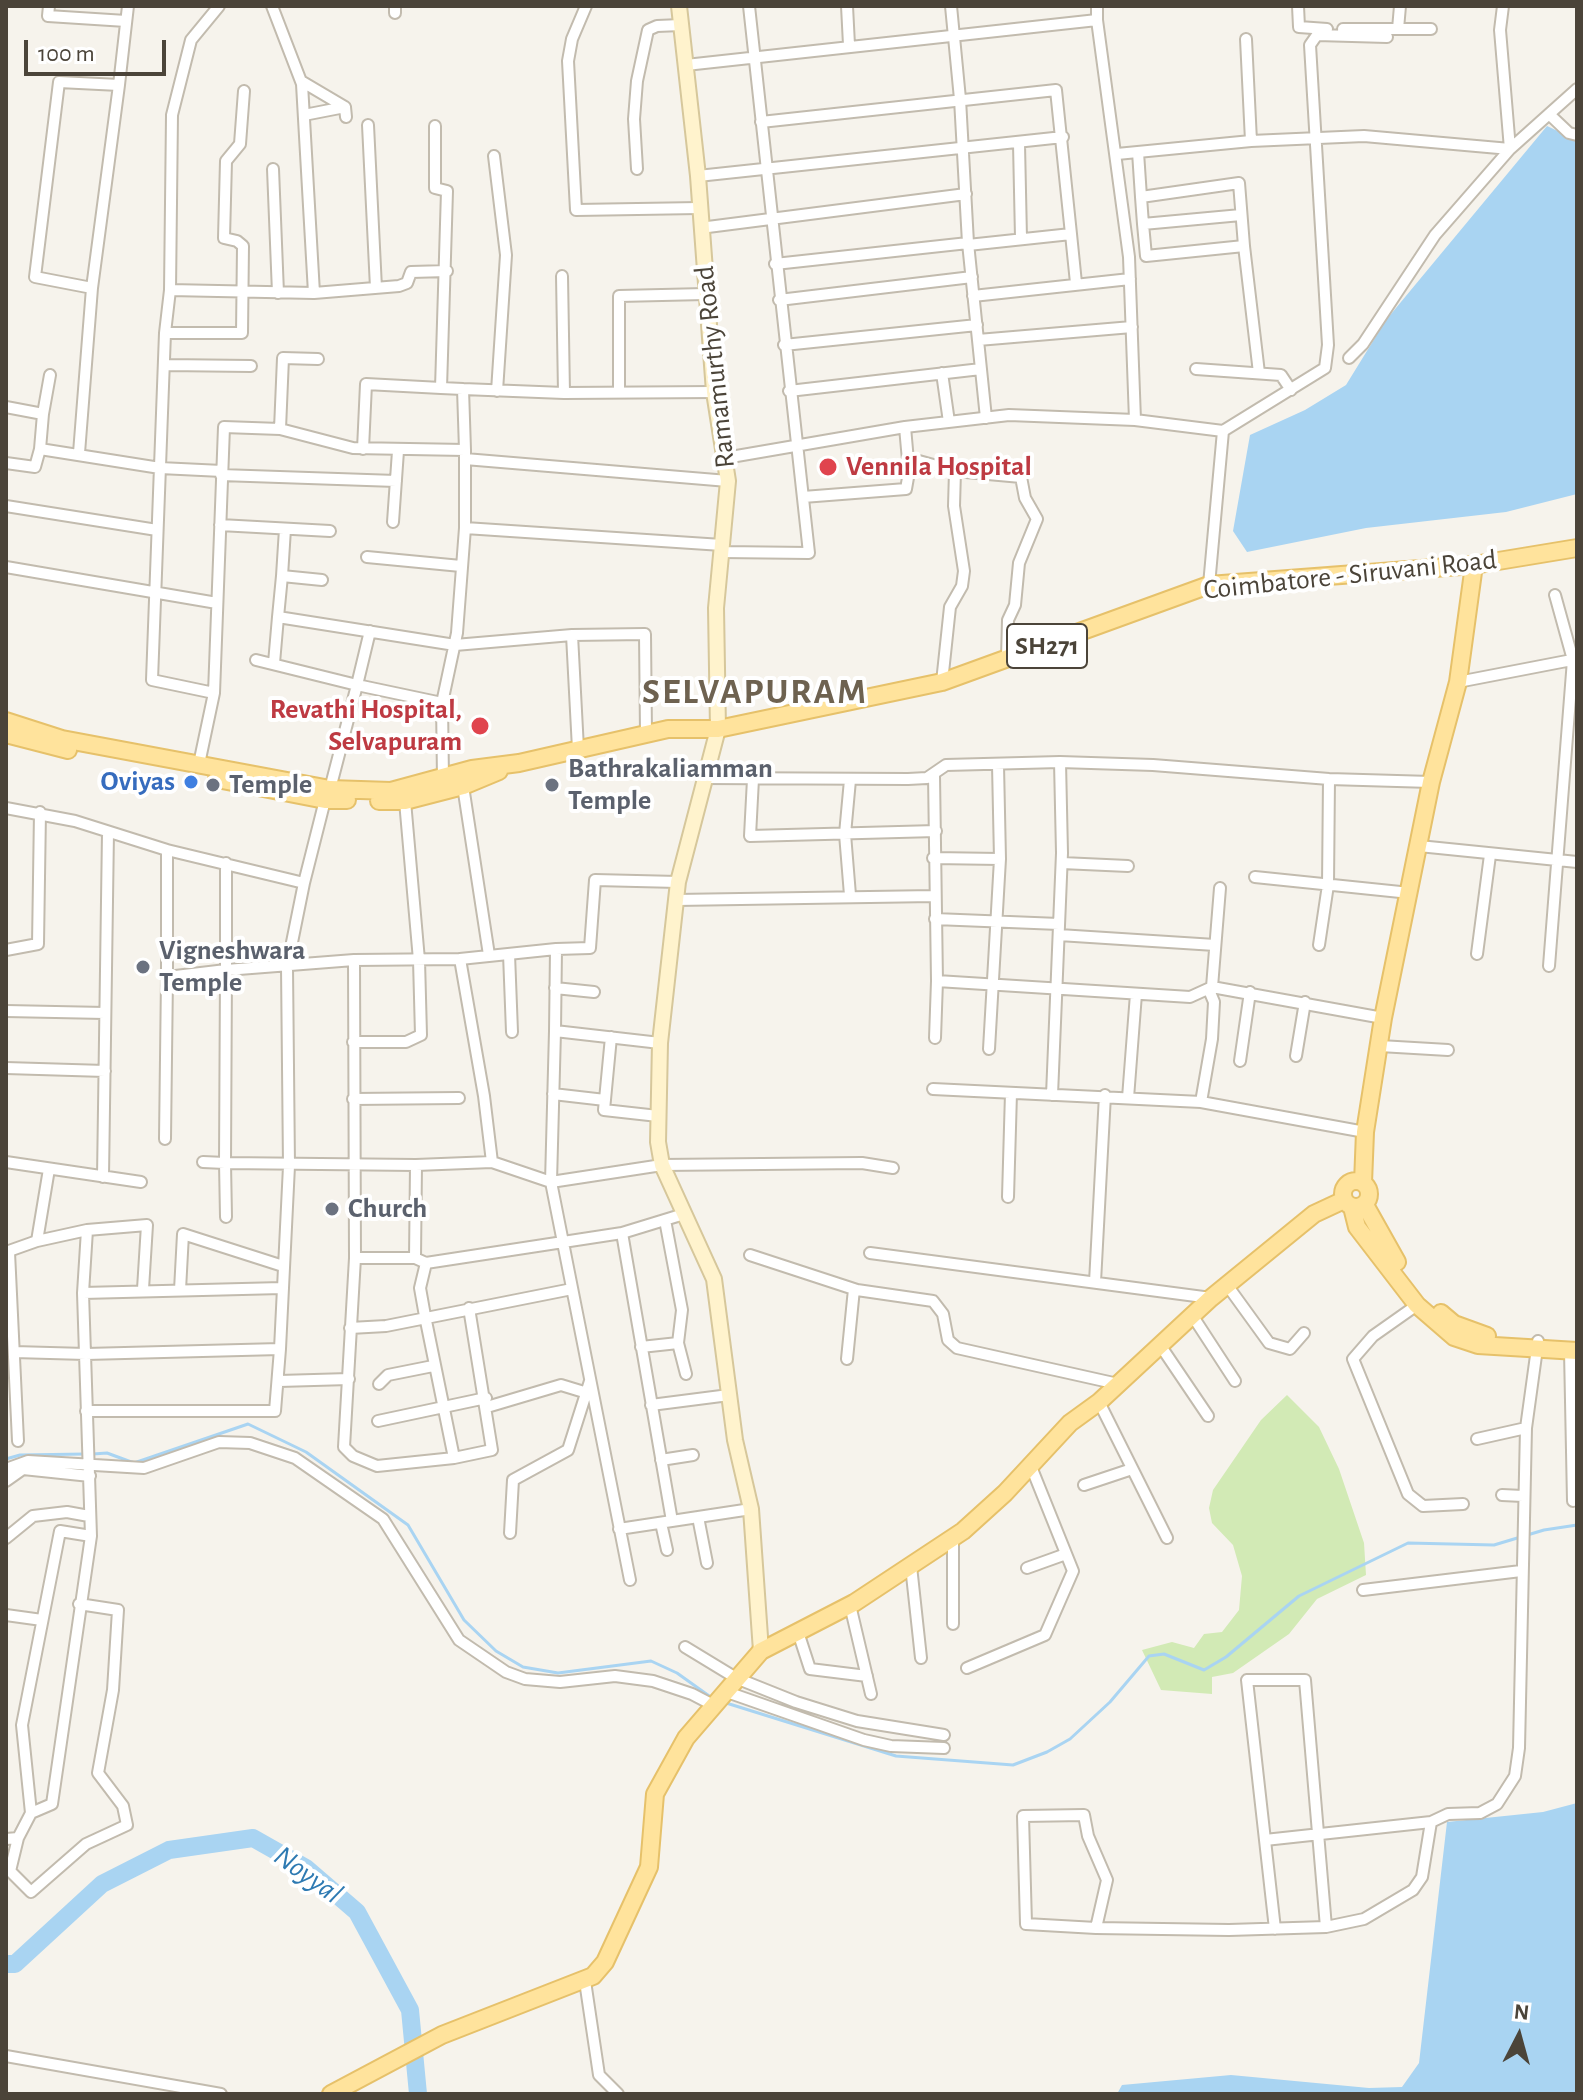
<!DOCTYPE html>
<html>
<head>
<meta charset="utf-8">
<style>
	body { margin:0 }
	#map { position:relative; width:1583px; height:2100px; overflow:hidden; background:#f6f3ec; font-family:"Alegreya Sans",sans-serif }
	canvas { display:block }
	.frame { position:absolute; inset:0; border:8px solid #4b4439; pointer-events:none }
	.north { position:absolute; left:1479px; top:1996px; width:80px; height:80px; -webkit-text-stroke:6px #fff; paint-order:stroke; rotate:6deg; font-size:22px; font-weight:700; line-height:32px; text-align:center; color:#4b4439 }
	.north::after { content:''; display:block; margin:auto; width:28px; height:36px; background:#4b4439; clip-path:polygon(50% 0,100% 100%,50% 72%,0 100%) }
	.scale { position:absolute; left:24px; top:40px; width:142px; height:36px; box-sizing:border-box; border:4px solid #4b4439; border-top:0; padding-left:10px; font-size:24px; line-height:28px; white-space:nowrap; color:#4b4439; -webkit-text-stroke:6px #fff; paint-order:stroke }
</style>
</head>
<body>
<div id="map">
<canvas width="1583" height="2100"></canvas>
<div class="frame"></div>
<div class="north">N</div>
<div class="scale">100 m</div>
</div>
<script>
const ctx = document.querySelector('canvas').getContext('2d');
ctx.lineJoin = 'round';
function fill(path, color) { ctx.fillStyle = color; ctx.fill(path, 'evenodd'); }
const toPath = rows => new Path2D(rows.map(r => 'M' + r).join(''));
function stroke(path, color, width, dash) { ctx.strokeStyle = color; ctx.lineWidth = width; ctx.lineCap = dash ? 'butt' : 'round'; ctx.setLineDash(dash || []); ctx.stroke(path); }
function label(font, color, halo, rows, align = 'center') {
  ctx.font = font + ' "Alegreya Sans",sans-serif'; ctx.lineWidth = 8; ctx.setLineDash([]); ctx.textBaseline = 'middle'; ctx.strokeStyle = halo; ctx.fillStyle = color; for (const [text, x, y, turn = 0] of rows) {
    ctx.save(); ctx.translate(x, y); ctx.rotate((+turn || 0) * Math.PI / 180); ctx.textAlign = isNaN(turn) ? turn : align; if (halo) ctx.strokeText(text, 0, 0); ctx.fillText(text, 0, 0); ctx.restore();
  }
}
fill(toPath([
	[1287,1395,1319,1427,1339,1469,1364,1543,1366,1575,1317,1599,1289,1634,1233,1673,1212,1677,1212,1694,1161,1690,1142,1650,1172,1642,1194,1648,1204,1634,1222,1632,1239,1610,1242,1576,1233,1545,1212,1523,1209,1508,1213,1490,1261,1420]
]), '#d2eab5');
fill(toPath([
	[1547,126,1577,140,1577,494,1506,512,1366,528,1247,552,1233,531,1250,435,1305,410,1346,385,1386,320],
	[1577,1803,1577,2094,1117,2094,1122,2085,1231,2075,1369,2088,1402,2087,1419,2063,1447,1822,1543,1812]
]), '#a9d4f2');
stroke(toPath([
	[93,1454,107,1453,134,1463,248,1424,306,1452,408,1525,464,1620,496,1651,523,1667,558,1673,651,1661,677,1673,712,1698],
	[6,1459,20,1455,85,1454],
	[723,1702,896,1756,1013,1765,1047,1752,1070,1739,1110,1702,1149,1656,1164,1654,1204,1670,1226,1657,1299,1596,1408,1543,1494,1545,1544,1530,1577,1525]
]), '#a9d4f2', 3);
stroke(toPath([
	[6,1964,15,1964,102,1884,169,1850,253,1838,306,1868,357,1912,410,2010,418,2094]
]), '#a9d4f2', 18);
const street = toPath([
	[49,6,48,16,126,21],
	[272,6,302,84,314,293],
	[395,6,395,13],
	[586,6,572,39,568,61,576,210,699,208],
	[847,6,849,45],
	[951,6,960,99,968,243,986,418],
	[1097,6,1097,20],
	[1298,6,1299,27,1327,29],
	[1343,29,1431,29],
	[1398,29,1400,6],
	[1246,39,1251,141],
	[686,65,1097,20,1129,257,1135,420],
	[301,81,345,107,346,117],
	[119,85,128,6],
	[1549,114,1569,133,1577,135],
	[304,115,345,107],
	[761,122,1056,90,1071,234,968,245],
	[368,125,376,288],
	[435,126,435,188,447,191,441,388,463,389],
	[1019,144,1021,238],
	[1138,152,1141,197,1143,224,1146,256,1244,246,1239,183,1141,197],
	[1117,154,1251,141,1364,136,1510,149,1577,89],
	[494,156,506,255,497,391],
	[273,169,278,293],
	[637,169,634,119,637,81,648,30,657,26,681,25],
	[698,176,1063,137],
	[1143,224,1241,215],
	[700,228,966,194],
	[1071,234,1076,283],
	[1244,246,1259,373],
	[775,264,968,243],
	[562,276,564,393],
	[170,290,314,293,399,286,407,283,411,272,447,271],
	[973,296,1130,279],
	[779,300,972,277],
	[165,333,242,333,243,246,237,241,224,238,226,161,240,144,244,91],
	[978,340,1132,327],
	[784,345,977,325],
	[1349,358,1363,344,1435,235,1510,149,1500,30,1503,6],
	[166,365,251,366],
	[1196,369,1281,375,1291,390],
	[942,373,949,422],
	[789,391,981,369],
	[619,392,619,296,705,294],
	[6,407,43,414,40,449,160,468,222,471],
	[43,414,50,375],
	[280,429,283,358,318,359],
	[1223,431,1325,368,1328,345,1310,45,1317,35,1387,37],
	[363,449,366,384,441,388],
	[79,453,92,288,35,277,59,82,119,85,92,288],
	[725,458,905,427,1009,415,1135,420,1223,431,1209,585],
	[908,458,955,471,1021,477,1025,498,1037,519,1019,563,1015,605,1008,620,1007,658],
	[465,459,728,481],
	[6,463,35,467,40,449],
	[221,475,396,481],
	[803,497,906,489,909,472,905,427],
	[6,506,157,530],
	[393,522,398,451],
	[220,525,330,531],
	[465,528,722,545],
	[285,529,282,576,322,580],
	[722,552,809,553,749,6],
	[367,557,461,566],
	[6,567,217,603],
	[278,617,282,576],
	[572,635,578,749],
	[256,660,357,685,370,631],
	[274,663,278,617,455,645,572,635,645,634,646,734],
	[942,682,950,607,962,586,964,571,954,506,955,471],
	[1458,682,1577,659],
	[214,693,152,680,165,333,170,290,172,115,191,40,219,6],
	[442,703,443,779],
	[199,764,214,693,224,427,280,429,353,448,465,450,463,389,564,393,714,392],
	[934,775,937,981,1190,997,1212,987,1383,1018],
	[703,778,908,779,927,778,946,765,1060,762,1153,765,1329,779,1431,782],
	[753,779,750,836,936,831],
	[850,780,845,834,850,895],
	[463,786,489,955],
	[330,789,357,685,442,703,457,633,465,528,465,450],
	[6,808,75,821,167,850,167,977,226,970,225,1163,416,1165,492,1162,551,1182,662,1165,862,1163,893,1168],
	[1419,846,1577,862],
	[167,850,304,883,325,800],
	[933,858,1000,859],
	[226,863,226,970,354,960,460,959,556,949,555,1031,660,1043],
	[1062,863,1128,866],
	[1255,877,1410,893],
	[676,900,934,896],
	[935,919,1059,924],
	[1059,935,1215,945],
	[1319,945,1328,885,1329,779],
	[556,949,590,948,595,880,678,882],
	[6,950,38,944,40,812],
	[509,954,512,1032],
	[1477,954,1490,855],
	[460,959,484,1096,492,1162],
	[354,960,355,1258,344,1447,353,1456,377,1466,454,1458,492,1450,469,1308],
	[1549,966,1573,660,1555,595],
	[1212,987,1220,888],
	[555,988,594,992],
	[6,1011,105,1013],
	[555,1031,551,1182,630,1580],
	[611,1037,604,1110,658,1116],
	[935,1038,937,981],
	[353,1042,406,1042,421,1035,419,960,405,801],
	[1380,1046,1448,1050],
	[989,1049,1000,859,998,765],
	[1296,1056,1305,1002],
	[1240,1061,1250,992],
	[6,1068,105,1071],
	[933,1089,1201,1102,1365,1132],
	[553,1094,605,1100],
	[1052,1095,1062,853,1060,762],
	[1128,1098,1136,994],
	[353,1099,459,1098],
	[1201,1102,1212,1039,1214,1002,1209,990],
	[165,1139,167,977],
	[6,1162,141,1182],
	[203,1162,225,1163,226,1217],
	[103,1177,108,832],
	[1008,1197,1011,1093],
	[665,1220,682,1310,678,1343,686,1374],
	[87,1230,147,1225,143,1289],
	[622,1233,672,1521],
	[37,1241,49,1169],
	[6,1252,37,1241,87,1230,83,1293,91,1536,52,1804,31,1813],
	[9,1252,18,1441],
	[870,1253,1211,1298],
	[750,1255,857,1290,933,1301,943,1314,948,1340,957,1348,1118,1384],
	[355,1258,415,1258,416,1165],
	[415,1258,426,1263,622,1233,684,1214],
	[426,1263,420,1288,425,1316,454,1458],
	[1095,1282,1105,1095],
	[1227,1285,1269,1343,1290,1349,1304,1333],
	[180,1290,183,1234,283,1266],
	[83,1293,282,1288],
	[1417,1305,1373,1336,1353,1359,1408,1494,1423,1506,1463,1504],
	[1192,1315,1235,1381],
	[350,1328,386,1326,572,1289],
	[1160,1345,1208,1416],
	[641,1347,678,1343],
	[1570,1351,1573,1501],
	[14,1352,86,1354,280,1349,289,1166,287,967,304,883],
	[847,1359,854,1289],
	[279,1381,349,1379],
	[379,1384,388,1375,433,1366],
	[1099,1402,1167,1538],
	[651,1405,729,1395],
	[487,1407,561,1385,584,1392],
	[86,1411,275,1411,280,1349],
	[378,1421,486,1398],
	[1477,1439,1526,1428],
	[661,1460,693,1455],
	[6,1469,28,1461,144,1468,219,1442,250,1443,295,1458,383,1519,459,1640,506,1672,525,1679,560,1682,615,1676,653,1681,692,1694,713,1705],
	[6,1481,23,1469,90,1476],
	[1084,1485,1132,1469],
	[1502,1495,1523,1496],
	[698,1517,707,1563],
	[661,1523,667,1550],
	[619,1529,751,1509],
	[510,1533,513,1480,568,1450,590,1381],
	[6,1538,33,1516,67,1512,89,1516],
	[953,1538,953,1624],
	[911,1566,921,1658],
	[1027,1568,1066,1554],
	[1363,1590,1521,1571],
	[850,1605,871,1694],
	[6,1615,42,1620],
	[798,1632,810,1669,867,1676],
	[685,1647,736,1678,796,1702,857,1721,944,1735],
	[967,1668,1045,1635,1073,1571,1030,1464],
	[724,1691,864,1740,891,1746,944,1748],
	[18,1838,31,1813,22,1725,60,1531,91,1536],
	[6,1839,18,1838,10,1871,31,1892,86,1844,127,1825,123,1806,98,1773,113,1690,118,1610,79,1604],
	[1265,1840,1431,1822],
	[1096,1928,1107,1880,1088,1836,1084,1815,1023,1816,1026,1924,1096,1928,1229,1930,1326,1927,1364,1919,1413,1890,1422,1877,1431,1822,1448,1814,1480,1813,1497,1804,1515,1776,1519,1748,1526,1428,1538,1341],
	[1275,1929,1247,1680,1305,1680,1326,1927],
	[585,1981,599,2075,618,2094],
	[6,2056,221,2094]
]);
const secondary = toPath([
	[679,6,698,176,714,392,728,481,716,608,718,729,678,882,660,1043,658,1142,662,1165,714,1279,735,1440,751,1509,761,1651]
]);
const primary = toPath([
	[6,721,62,739,330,789,391,791,472,769,519,763,668,729,718,729,942,682,1209,585,1474,565,1577,548],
	[6,734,68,750],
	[217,779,325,800,347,800],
	[379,801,405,801,463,786,499,771],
	'1343 1194a13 13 0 1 1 26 0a13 13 0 1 1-26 0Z',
	[1363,1183,1365,1132,1383,1018,1431,782,1458,682,1474,565],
	[1365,1205,1397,1262],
	[1352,1207,1357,1227,1417,1305,1454,1337,1478,1345,1577,1351],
	[1441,1313,1454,1324,1487,1336],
	[331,2094,442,2035,593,1976,605,1962,649,1867,655,1794,686,1738,761,1651,854,1603,963,1531,1005,1493,1070,1423,1099,1402,1211,1298,1314,1214,1344,1200]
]);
stroke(street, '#c2bbae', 14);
stroke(secondary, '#d6c79b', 18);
stroke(primary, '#e6c16a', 20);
stroke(street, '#fff', 10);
stroke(secondary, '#fff3cd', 14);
stroke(primary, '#ffe39c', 16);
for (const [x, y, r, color] of [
	[828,467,10,"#e0444e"],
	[480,726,10,"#e0444e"],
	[191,782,8,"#3f7fe0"],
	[213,785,8,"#6b7280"],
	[552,785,8,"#6b7280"],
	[143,967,8,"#6b7280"],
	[332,1209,8,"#6b7280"]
]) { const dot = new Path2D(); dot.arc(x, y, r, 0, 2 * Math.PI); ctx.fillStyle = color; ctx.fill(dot); stroke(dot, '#fff', 3); }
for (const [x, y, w] of [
	[1047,646,80]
]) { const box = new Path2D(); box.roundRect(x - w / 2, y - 22, w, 44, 6); ctx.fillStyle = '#fff'; ctx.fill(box); stroke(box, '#4b4439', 2); }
label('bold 26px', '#4b4439', null, [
	["SH271",1047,646]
]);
label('28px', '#4b4439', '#fff', [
	["Ramamurthy Road",715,367,-96],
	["Coimbatore - Siruvani Road",1350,575,-6]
]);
label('bold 28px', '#be3a42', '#fff', [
	["Vennila Hospital",846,467],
	["Revathi Hospital,",462,710,"right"],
	["Selvapuram",462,742,"right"]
], 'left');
label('bold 28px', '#5b616d', '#fff', [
	["Bathrakaliamman",568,769],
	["Temple",568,801],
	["Temple",229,785],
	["Vigneshwara",159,951],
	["Temple",159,983],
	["Church",348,1209]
], 'left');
label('bold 28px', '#366cbe', '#fff', [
	["Oviyas",175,782]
], 'right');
label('italic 30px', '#2e7ab2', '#fff', [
	["Noyyal",308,1875,36]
]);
ctx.letterSpacing = '2px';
label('bold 36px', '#6e6250', '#fff', [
	["SELVAPURAM",755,692]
]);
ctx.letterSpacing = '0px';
</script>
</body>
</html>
